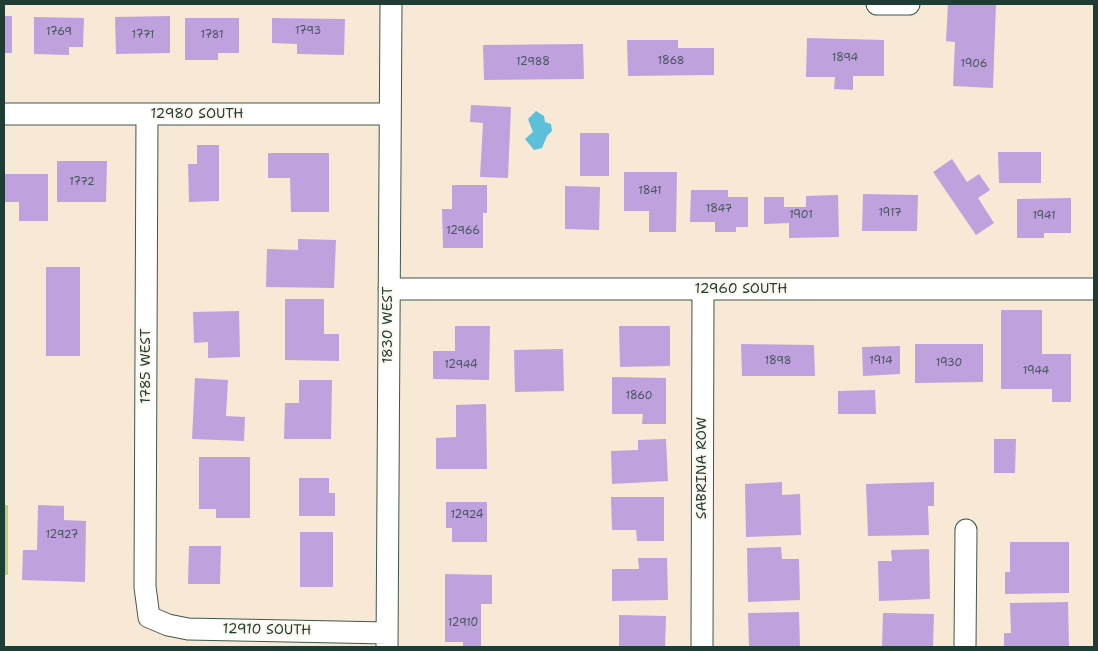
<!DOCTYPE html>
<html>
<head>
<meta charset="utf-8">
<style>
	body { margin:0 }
	#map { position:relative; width:1098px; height:651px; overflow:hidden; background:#f7e9d5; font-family:"Shantell Sans",sans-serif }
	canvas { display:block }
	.frame { position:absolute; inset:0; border:5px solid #1f3d34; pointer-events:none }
</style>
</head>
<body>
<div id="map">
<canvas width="1098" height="651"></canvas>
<div class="frame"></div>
</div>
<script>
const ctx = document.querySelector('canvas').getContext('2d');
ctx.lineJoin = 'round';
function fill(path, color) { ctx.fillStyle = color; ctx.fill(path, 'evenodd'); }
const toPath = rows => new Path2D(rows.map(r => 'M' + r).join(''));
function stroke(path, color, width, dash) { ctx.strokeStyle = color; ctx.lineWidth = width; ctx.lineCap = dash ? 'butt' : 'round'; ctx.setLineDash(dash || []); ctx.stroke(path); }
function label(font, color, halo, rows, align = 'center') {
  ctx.font = font + ' "Shantell Sans",sans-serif'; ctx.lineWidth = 4; ctx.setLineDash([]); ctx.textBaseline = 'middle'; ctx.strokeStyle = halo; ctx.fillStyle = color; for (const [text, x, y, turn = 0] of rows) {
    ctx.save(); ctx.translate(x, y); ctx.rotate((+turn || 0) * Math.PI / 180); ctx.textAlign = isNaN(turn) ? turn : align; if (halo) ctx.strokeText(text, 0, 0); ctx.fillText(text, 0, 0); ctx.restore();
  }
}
fill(toPath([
	[4,505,8,505,8,575,4,575]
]), '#bbd479');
fill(toPath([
	[536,111,544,116,545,122,551,124,552,131,547,136,542,148,534,150,525,139,533,132,528,119]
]), '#5dc0db');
fill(toPath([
	[948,4,996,4,993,88,953,86,955,42,946,41],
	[4,16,12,16,12,53,4,53],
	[170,16,170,53,116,54,115,17],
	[34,17,84,18,83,47,69,47,69,55,34,54],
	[185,18,239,18,239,53,218,53,218,60,185,60],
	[272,18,345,19,344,55,297,54,297,44,272,43],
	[807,38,884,40,884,76,853,76,853,90,834,89,835,77,806,77],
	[627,40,678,40,678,48,714,48,714,75,628,76],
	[583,44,584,79,484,80,483,45],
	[471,105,511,107,508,178,480,177,483,123,470,122],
	[580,133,609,133,609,176,580,176],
	[197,145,219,145,219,201,189,202,188,164,197,164],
	[998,152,1041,152,1041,183,999,183],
	[268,153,329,153,329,212,291,212,290,178,268,178],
	[952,159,967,182,979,174,990,190,978,198,994,223,976,235,933,172],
	[57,161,107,161,106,202,57,202],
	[624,172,677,172,676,232,649,232,649,211,624,211],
	[5,174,48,174,48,221,19,221,19,202,5,202],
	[452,185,487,185,487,213,483,213,483,248,443,248,442,209,452,209],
	[565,186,600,187,599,230,565,229],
	[691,190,728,190,728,197,748,197,748,227,736,227,736,232,715,232,715,222,690,222],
	[863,194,918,195,917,231,862,231],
	[838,195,839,237,789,238,789,223,764,224,764,197,784,197,784,207,806,207,806,196],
	[1071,198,1071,233,1044,233,1044,238,1017,238,1017,199],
	[298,239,336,240,334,288,266,287,267,249,298,250],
	[46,267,80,267,80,356,46,356],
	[285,299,324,299,324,334,339,334,339,361,285,360],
	[1001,310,1042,310,1042,354,1071,354,1071,402,1052,402,1052,389,1001,389],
	[239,311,240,357,208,358,208,342,194,343,193,312],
	[455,326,490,326,489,380,433,379,433,351,455,351],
	[619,326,670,326,670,366,620,367],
	[741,344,814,345,815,376,742,376],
	[915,344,983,344,983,382,915,383],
	[900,346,900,374,863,376,862,347],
	[563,349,564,391,515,392,514,350],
	[612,377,666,378,666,424,642,424,643,414,612,414],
	[195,378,228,380,226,416,245,417,244,441,192,439],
	[299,380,332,380,331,439,284,439,285,403,299,403],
	[875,390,876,414,838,414,838,391],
	[486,404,487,469,436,469,436,438,456,437,456,405],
	[666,439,668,481,612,484,611,451,638,450,638,440],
	[994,439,1016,439,1015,473,994,473],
	[199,457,250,457,250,518,216,518,216,509,199,509],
	[299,478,329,478,329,493,335,493,335,516,299,516],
	[782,482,782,495,800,494,801,535,746,537,745,484],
	[934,482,934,506,928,506,929,535,868,536,866,484],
	[611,497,664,497,664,541,637,541,636,530,612,530],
	[446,502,487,502,487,542,452,542,452,528,446,528],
	[38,505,64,506,64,520,86,521,85,582,22,580,23,550,37,550],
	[300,532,333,532,333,587,300,587],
	[1010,542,1069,542,1069,593,1005,594,1005,572,1010,572],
	[189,546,221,546,220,584,188,584],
	[781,547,782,559,799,559,800,600,748,602,747,548],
	[929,549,930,599,879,601,878,561,892,561,891,550],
	[638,558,667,558,668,600,612,601,612,569,639,569],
	[445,574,492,575,492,604,481,604,481,647,463,647,463,642,445,642],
	[1068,602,1069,647,1004,647,1004,633,1011,633,1010,603],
	[799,612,800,647,749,647,748,613],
	[883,613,934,614,933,647,882,647],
	[619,615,666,616,665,647,619,647]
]), '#bfa1de');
const minor = toPath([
	[877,4,909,4],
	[4,114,390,114],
	[147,114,145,587,149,617,168,625,188,629,387,633],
	[389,289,1094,289],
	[387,647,391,4],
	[702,647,703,289],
	[965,647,966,530]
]);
stroke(minor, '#3f574c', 23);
stroke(minor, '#fff', 21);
label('11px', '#47565e', null, [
	["1793",308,31],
	["1769",59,32],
	["1771",143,35],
	["1781",212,35],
	["1894",845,58],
	["1868",671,61],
	["12988",533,62],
	["1906",974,64],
	["1772",82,182],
	["1841",650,191],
	["1847",719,209],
	["1917",890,213],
	["1901",801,215],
	["1941",1044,216],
	["12966",463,231],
	["1898",778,361],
	["1914",881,361],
	["1930",949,363],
	["12944",461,365],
	["1944",1036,371],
	["1860",639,396],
	["12924",467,515],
	["12927",62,535],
	["12910",463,623]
]);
label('14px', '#1f3d34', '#fbf7ec', [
	["12980 SOUTH",197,114],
	["12960 SOUTH",741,289],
	["1830 WEST",388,325,-90],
	["1785 WEST",146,366,-90],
	["SABRINA ROW",702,468,-90],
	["12910 SOUTH",267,630,1]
]);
</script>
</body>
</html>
